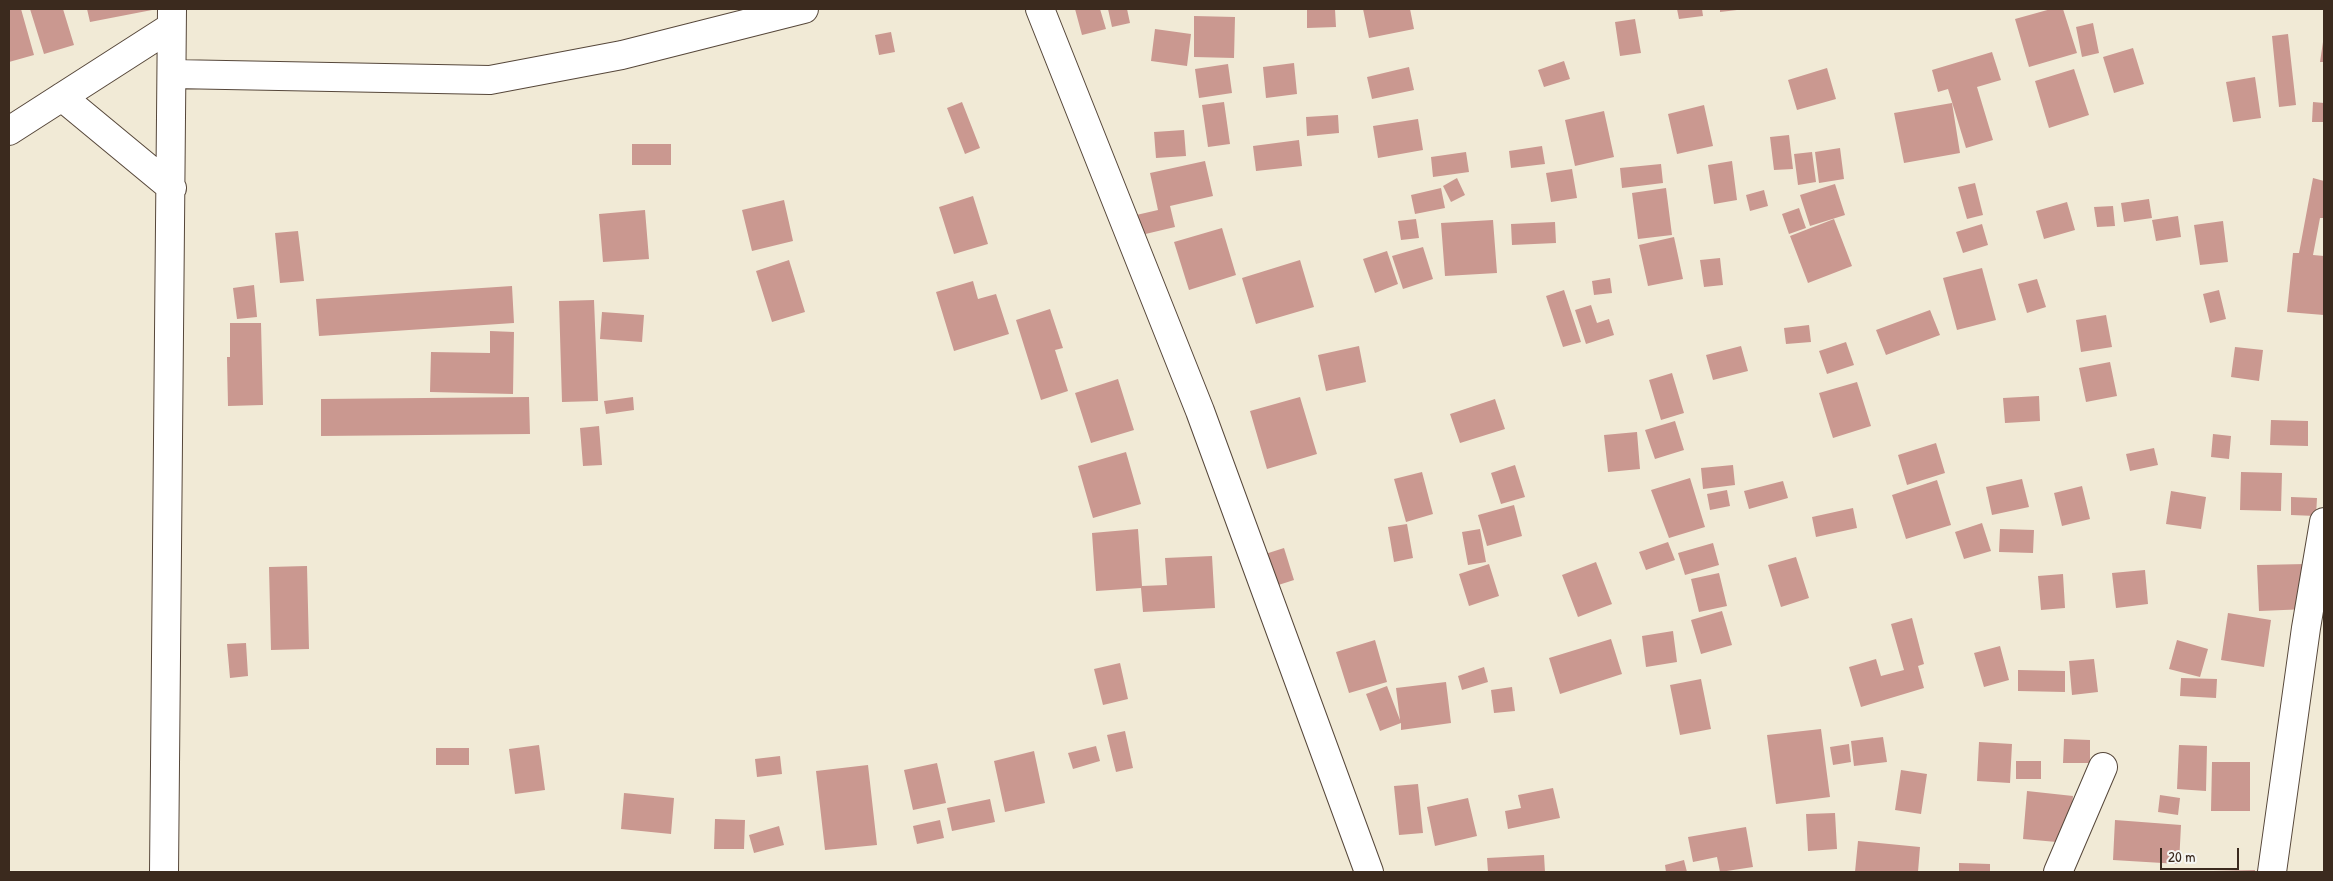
<!DOCTYPE html>
<html>
<head>
<meta charset="utf-8">
<style>
	body { margin:0 }
	#map { position:relative; width:2333px; height:881px; overflow:hidden; background:#f1ead6; font-family:"Patrick Hand",sans-serif }
	canvas { display:block }
	.frame { position:absolute; inset:0; border:10px solid #3b2a1e; pointer-events:none }
	.scale { position:absolute; left:2160px; top:848px; width:79px; height:22px; box-sizing:border-box; border:2px solid #3b2a1e; border-top:0; padding-left:6px; font-size:15px; line-height:18px; white-space:nowrap; color:#3b2a1e; -webkit-text-stroke:4px #f6f6f2; paint-order:stroke }
</style>
</head>
<body>
<div id="map">
<canvas width="2333" height="881"></canvas>
<div class="frame"></div>
<div class="scale">20 m</div>
</div>
<script>
const ctx = document.querySelector('canvas').getContext('2d');
ctx.lineJoin = 'round';
function fill(path, color) { ctx.fillStyle = color; ctx.fill(path, 'evenodd'); }
const toPath = rows => new Path2D(rows.map(r => 'M' + r).join(''));
function stroke(path, color, width, dash) { ctx.strokeStyle = color; ctx.lineWidth = width; ctx.lineCap = dash ? 'butt' : 'round'; ctx.setLineDash(dash || []); ctx.stroke(path); }
fill(toPath([
	[9,9,21,9,34,55,9,62],
	[30,9,63,9,74,45,44,54],
	[87,9,151,9,152,10,90,22],
	[1075,9,1100,9,1106,29,1082,35],
	[1108,9,1127,9,1130,23,1112,27],
	[1307,9,1335,9,1336,27,1307,28],
	[1363,9,1410,9,1414,29,1369,38],
	[1677,9,1702,9,1703,16,1679,19],
	[1720,9,1737,9,1737,10,1720,12],
	[2051,9,2063,9,2077,53,2029,67,2015,19],
	[1194,16,1235,17,1234,58,1194,57],
	[1635,19,1641,53,1620,56,1615,22],
	[2093,23,2099,53,2082,57,2076,27],
	[1155,29,1191,34,1187,66,1151,61],
	[891,32,895,52,879,55,875,35],
	[2288,34,2296,105,2279,107,2272,36],
	[2323,42,2324,42,2324,62,2320,62],
	[2133,48,2144,84,2114,93,2103,57],
	[1992,52,2001,80,1977,87,1993,140,1966,148,1948,89,1938,92,1932,70],
	[1564,61,1570,79,1544,87,1538,70],
	[1294,63,1297,94,1266,98,1263,67],
	[1228,64,1232,93,1199,98,1195,69],
	[1409,67,1414,90,1372,99,1367,77],
	[1827,68,1836,99,1797,110,1788,80],
	[2074,69,2089,115,2049,128,2035,81],
	[2255,77,2261,118,2233,122,2226,82],
	[962,102,980,148,965,154,947,108],
	[1224,102,1230,144,1208,147,1202,105],
	[2313,102,2324,103,2324,122,2312,122],
	[1952,103,1960,153,1904,163,1894,113],
	[1704,105,1713,146,1677,154,1668,114],
	[1604,111,1614,157,1575,166,1565,120],
	[1338,115,1339,133,1307,136,1306,117],
	[1418,119,1423,150,1378,158,1373,126],
	[1184,130,1186,156,1156,158,1154,132],
	[1789,135,1793,169,1774,170,1770,137],
	[1299,140,1302,166,1256,171,1253,146],
	[632,144,671,144,671,165,632,165],
	[1542,146,1545,164,1511,168,1509,151],
	[1840,148,1844,179,1819,183,1815,152],
	[1466,152,1469,172,1433,177,1431,157],
	[1812,152,1816,182,1798,185,1794,154],
	[1205,161,1213,196,1170,206,1175,227,1137,236,1132,216,1158,210,1150,173],
	[1732,161,1737,200,1714,204,1708,165],
	[1661,164,1663,183,1622,188,1620,168],
	[1572,169,1577,198,1551,202,1546,173],
	[1457,178,1465,195,1451,202,1443,186],
	[2313,178,2324,181,2324,218,2320,218,2313,255,2324,256,2324,315,2287,312,2293,253,2299,253],
	[1975,183,1983,215,1967,219,1958,187],
	[1835,184,1845,215,1810,226,1800,195],
	[1441,188,1445,208,1415,214,1411,195],
	[1666,188,1672,235,1638,239,1632,193],
	[1764,190,1768,206,1750,211,1746,195],
	[973,196,988,244,954,254,939,207],
	[2149,199,2152,218,2124,222,2121,203],
	[784,200,793,241,752,251,742,210],
	[2067,202,2075,230,2044,239,2036,211],
	[2113,206,2115,226,2097,227,2094,207],
	[1799,208,1806,228,1789,234,1782,214],
	[645,210,649,259,603,262,599,214],
	[2178,216,2181,237,2156,241,2152,220],
	[1416,219,1419,238,1401,240,1398,221],
	[1834,219,1852,266,1808,283,1790,236],
	[1493,220,1497,273,1445,276,1441,223],
	[2223,221,2228,262,2200,265,2194,225],
	[1555,222,1556,243,1512,245,1511,224],
	[1982,224,1988,245,1963,253,1956,232],
	[1222,228,1236,275,1189,290,1174,242],
	[298,231,304,281,280,283,275,233],
	[1674,237,1683,279,1648,286,1639,245],
	[1423,247,1433,279,1403,289,1392,256],
	[1387,251,1398,284,1375,293,1363,259],
	[1720,258,1723,285,1704,287,1700,260],
	[789,260,805,312,772,322,756,271],
	[1300,260,1314,307,1256,324,1242,278],
	[1982,268,1996,320,1957,330,1943,278],
	[1610,278,1612,293,1594,295,1592,281],
	[2037,279,2046,307,2027,313,2018,284],
	[973,281,978,299,996,294,1009,334,954,351,936,292],
	[254,285,257,317,237,319,233,288],
	[512,286,514,323,319,336,316,299],
	[1564,290,1581,342,1563,347,1546,296],
	[2219,290,2226,319,2210,323,2203,294],
	[594,300,598,401,562,402,559,301],
	[1591,305,1597,323,1609,319,1614,335,1586,344,1575,310],
	[1050,309,1063,348,1055,350,1068,391,1041,400,1016,320],
	[1930,310,1940,335,1886,355,1876,330],
	[602,312,644,315,642,342,600,339],
	[2106,315,2112,347,2081,352,2076,320],
	[230,323,261,323,263,405,228,406,227,357,230,357],
	[1809,325,1811,342,1786,344,1784,328],
	[490,331,514,332,513,394,430,392,431,352,490,353],
	[1846,342,1854,365,1827,374,1819,351],
	[1359,346,1366,382,1326,391,1318,355],
	[1741,346,1748,371,1713,380,1706,355],
	[2235,347,2263,350,2259,381,2231,377],
	[2110,362,2117,396,2086,402,2079,368],
	[1672,373,1684,413,1661,420,1649,380],
	[1118,379,1134,430,1091,443,1075,393],
	[1857,382,1871,426,1833,438,1819,393],
	[2039,396,2040,421,2005,423,2003,398],
	[529,397,530,434,321,436,321,399],
	[633,397,634,410,606,414,604,401],
	[1300,397,1317,454,1267,469,1250,411],
	[1495,399,1505,429,1460,443,1450,414],
	[2271,420,2308,421,2308,446,2270,445],
	[1675,421,1684,450,1655,459,1645,430],
	[599,426,602,465,583,466,580,428],
	[1637,432,1640,469,1608,472,1604,435],
	[2213,434,2231,436,2229,459,2211,457],
	[1936,443,1945,473,1907,485,1898,455],
	[2154,448,2158,465,2130,471,2126,454],
	[1126,452,1141,504,1093,518,1078,466],
	[1515,465,1525,497,1501,504,1491,473],
	[1733,465,1735,485,1703,489,1701,468],
	[1422,472,1433,514,1406,522,1394,479],
	[2241,472,2282,473,2281,511,2240,510],
	[1690,478,1705,527,1669,538,1651,490],
	[2022,479,2029,507,1992,515,1986,487],
	[1937,480,1951,525,1906,539,1892,495],
	[1783,481,1788,498,1749,509,1744,491],
	[2082,486,2090,519,2062,526,2054,493],
	[1727,490,1730,506,1710,510,1707,494],
	[2171,491,2206,497,2201,529,2166,524],
	[2291,497,2317,498,2316,516,2291,515],
	[1514,505,1522,536,1487,546,1478,515],
	[1853,508,1857,528,1816,537,1812,517],
	[1982,523,1991,551,1964,559,1955,532],
	[1407,524,1413,558,1394,562,1388,527],
	[1138,529,1142,586,1167,585,1165,558,1212,556,1215,608,1143,612,1141,588,1096,591,1092,533],
	[1480,529,1486,562,1468,565,1462,532],
	[2000,529,2034,530,2033,553,1999,552],
	[1668,542,1675,560,1646,570,1639,552],
	[1713,543,1719,565,1685,575,1678,553],
	[1284,548,1294,580,1269,588,1259,556],
	[1796,557,1809,598,1781,607,1768,565],
	[1596,562,1612,604,1578,617,1562,575],
	[1489,564,1499,596,1469,606,1459,574],
	[2306,564,2308,609,2259,611,2257,565],
	[307,566,309,649,271,650,269,567],
	[2145,570,2148,604,2116,608,2112,573],
	[1719,573,1727,606,1699,612,1691,579],
	[2063,574,2065,608,2041,610,2038,576],
	[1722,611,1732,645,1701,654,1691,620],
	[2228,613,2271,620,2264,667,2221,660],
	[1912,618,1924,664,1918,666,1924,688,1861,707,1849,667,1876,659,1881,676,1904,670,1891,624],
	[1673,631,1677,662,1646,667,1642,636],
	[1611,639,1622,674,1560,694,1549,658],
	[1375,640,1387,682,1349,693,1336,652],
	[2177,640,2208,649,2200,677,2169,669],
	[246,643,248,676,230,678,227,644],
	[2000,646,2009,680,1984,687,1974,653],
	[2094,659,2098,692,2072,695,2069,661],
	[1120,663,1128,699,1103,705,1094,669],
	[1484,667,1488,682,1462,690,1458,676],
	[2018,670,2065,671,2065,692,2018,691],
	[2181,678,2217,679,2216,698,2180,696],
	[1701,679,1711,729,1680,735,1670,685],
	[1446,682,1451,723,1401,730,1401,723,1380,731,1366,694,1387,686,1400,720,1396,688],
	[1512,687,1515,711,1494,713,1491,690],
	[1821,729,1830,797,1776,804,1767,735],
	[1125,731,1133,768,1116,772,1107,735],
	[1883,737,1887,762,1854,766,1851,741],
	[2064,739,2090,740,2090,763,2063,763],
	[1979,742,2012,744,2010,783,1977,781],
	[1849,744,1851,762,1833,765,1830,747],
	[539,745,545,790,515,794,509,749],
	[2179,745,2207,746,2206,791,2177,789],
	[1096,746,1100,761,1073,769,1068,753],
	[436,748,469,748,469,765,436,765],
	[1034,751,1045,803,1005,812,994,761],
	[780,756,782,774,757,777,755,759],
	[2016,761,2041,761,2041,779,2016,779],
	[2212,762,2250,762,2250,811,2211,811],
	[937,763,946,803,913,810,904,770],
	[868,765,877,845,825,850,816,771],
	[1901,770,1927,774,1921,814,1895,810],
	[1418,784,1423,833,1399,835,1394,786],
	[1553,788,1560,818,1508,829,1505,811,1521,808,1518,795],
	[2027,791,2073,796,2068,843,2023,839],
	[624,793,674,798,671,834,621,829],
	[2160,795,2180,798,2178,815,2158,812],
	[1468,798,1477,836,1435,846,1427,807],
	[990,799,995,822,952,831,947,808],
	[1835,813,1837,849,1808,851,1806,814],
	[715,819,745,820,744,849,714,849],
	[940,820,944,838,917,844,913,826],
	[2115,820,2181,825,2179,864,2113,860],
	[779,826,784,845,754,853,749,835],
	[1746,827,1753,867,1720,872,1717,857,1693,862,1688,837],
	[1858,841,1920,847,1918,872,1855,872],
	[1544,855,1545,872,1488,872,1487,858],
	[1684,860,1687,872,1666,872,1665,865],
	[1959,863,1990,864,1990,872,1959,872],
	[2255,870,2255,872,2213,872,2213,871]
]), '#ca9890');
const street = toPath([
	[1040,9,1200,411,1369,872],
	[173,74,490,80,622,55,804,9],
	[62,97,172,188],
	[9,131,171,27],
	[164,872,172,9],
	[2058,872,2103,767],
	[2272,872,2306,628,2324,522]
]);
stroke(street, '#56473a', 30);
stroke(street, '#fff', 28);
</script>
</body>
</html>
